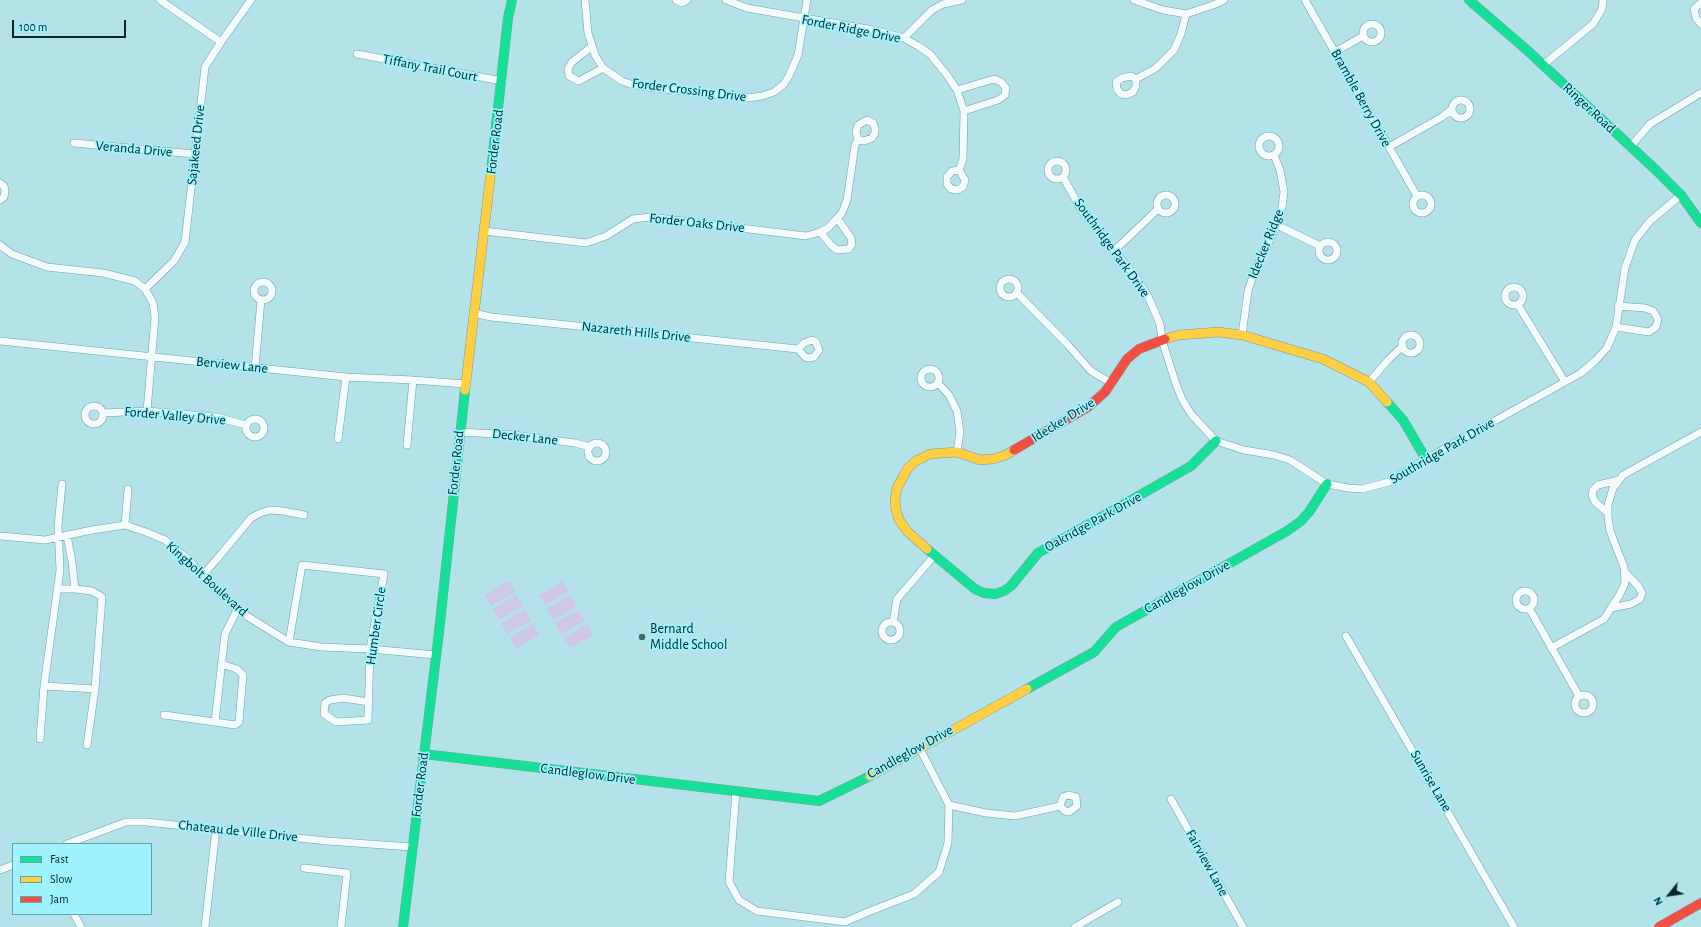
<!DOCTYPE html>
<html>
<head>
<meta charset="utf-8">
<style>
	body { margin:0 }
	#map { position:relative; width:1701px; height:927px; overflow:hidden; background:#b4e2e9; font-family:"Alegreya Sans",sans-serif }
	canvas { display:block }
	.legend { position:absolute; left:12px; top:843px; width:140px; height:72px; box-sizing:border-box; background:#9ef3ff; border:1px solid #60a1ab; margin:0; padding:5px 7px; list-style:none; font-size:12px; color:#02272c }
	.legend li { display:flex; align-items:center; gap:8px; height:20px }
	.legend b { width:20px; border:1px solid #60a1ab }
	.north { position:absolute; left:1649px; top:875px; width:40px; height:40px; -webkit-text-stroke:3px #9ef3ff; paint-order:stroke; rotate:240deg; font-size:11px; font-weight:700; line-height:16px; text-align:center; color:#02272c }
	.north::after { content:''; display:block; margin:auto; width:14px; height:18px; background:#02272c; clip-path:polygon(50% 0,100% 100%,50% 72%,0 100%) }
	.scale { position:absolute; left:12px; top:20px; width:114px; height:18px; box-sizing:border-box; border:2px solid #02272c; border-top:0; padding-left:5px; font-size:12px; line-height:14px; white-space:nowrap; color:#02272c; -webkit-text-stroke:3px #9ef3ff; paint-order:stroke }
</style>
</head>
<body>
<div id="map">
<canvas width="1701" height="927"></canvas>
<ul class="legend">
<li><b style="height:5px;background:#16e098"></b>Fast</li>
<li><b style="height:5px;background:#ffcf43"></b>Slow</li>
<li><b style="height:5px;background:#f24e42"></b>Jam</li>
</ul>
<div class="north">N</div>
<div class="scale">100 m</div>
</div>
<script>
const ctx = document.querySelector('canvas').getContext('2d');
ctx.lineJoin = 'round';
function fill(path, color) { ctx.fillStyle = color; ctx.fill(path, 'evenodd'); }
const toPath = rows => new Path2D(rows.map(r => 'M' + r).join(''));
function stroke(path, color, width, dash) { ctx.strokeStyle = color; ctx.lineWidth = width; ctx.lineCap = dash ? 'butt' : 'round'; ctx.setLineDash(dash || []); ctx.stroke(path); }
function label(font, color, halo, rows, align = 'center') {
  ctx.font = font + ' "Alegreya Sans",sans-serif'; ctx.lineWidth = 3.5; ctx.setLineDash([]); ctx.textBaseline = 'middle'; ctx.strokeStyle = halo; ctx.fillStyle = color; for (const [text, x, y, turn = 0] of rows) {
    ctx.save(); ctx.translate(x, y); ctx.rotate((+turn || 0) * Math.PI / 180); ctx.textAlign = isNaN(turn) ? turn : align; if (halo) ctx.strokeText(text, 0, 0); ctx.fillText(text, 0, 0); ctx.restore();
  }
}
fill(toPath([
	[508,581,515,592,491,606,485,595],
	[562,581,568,592,545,605,539,595],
	[516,595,523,606,499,620,493,609],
	[570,595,577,606,553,620,547,609],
	[525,610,531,621,507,634,501,623],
	[579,610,585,621,561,634,555,623],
	[533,624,539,635,516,649,510,638],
	[587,624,593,635,570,648,564,638]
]), '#cfc7e6');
const street = toPath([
	[160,0,221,42],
	[585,0,588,33,595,55,603,68,622,81,630,84,647,87,748,98,762,96,774,92,784,84,789,76,798,55,807,0],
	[676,0,682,3,687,0],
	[726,0,747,8,873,30,904,38,918,46,930,54,947,75,957,90,964,111,963,159,959,170,965,180,963,187,957,190,951,189,947,184,947,177,952,171,959,170],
	[1134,0,1163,10,1186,14,1213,5,1224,0],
	[1305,0,1417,196],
	[1701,3,1694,9,1696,18,1701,24],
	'1363 33a9 9 0 1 1 18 0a9 9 0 1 1-18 0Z',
	[904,38,932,10,943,4,962,0],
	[591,47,572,62,568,69,569,76,579,81,603,68],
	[1335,52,1363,36],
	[357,54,502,81],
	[1543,65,1593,24,1602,9,1603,0],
	[1136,79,1136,86,1133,92,1126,95,1121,94,1117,89,1116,82,1122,78,1131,76,1136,79,1156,68,1174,50,1181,34,1186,14],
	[957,90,994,79,1001,82,1006,88,1005,95,998,100,964,111],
	'1452 109a9 9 0 1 1 18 0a9 9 0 1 1-18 0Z',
	'1259 146a10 10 0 1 1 20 0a10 10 0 1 1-20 0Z',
	[74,143,195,154],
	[1631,146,1650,124,1701,93],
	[1389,147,1442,117,1452,109],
	'1048 170a9 9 0 1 1 18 0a9 9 0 1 1-18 0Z',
	[1063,177,1082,211,1135,276,1148,296,1160,324,1162,340,1176,384,1182,399,1191,414,1216,441,1244,450,1274,455,1290,460,1327,484,1348,488,1362,489,1389,482,1426,459,1581,373,1595,361,1607,348,1616,327,1625,268,1635,240,1650,221,1681,195],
	[0,183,4,186,5,191,4,197,0,200],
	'1413 204a9 9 0 1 1 18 0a9 9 0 1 1-18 0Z',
	'1157 204a9 9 0 1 1 18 0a9 9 0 1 1-18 0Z',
	[1277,225,1320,246],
	[484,231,586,243,606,236,633,219,650,217,806,236,820,232,828,228,842,213,847,200,855,145,858,140,864,141,872,138,875,133,875,128,873,123,867,120,858,125,856,131,858,140],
	[820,232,831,245,837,250,849,249,852,244,851,238,837,218],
	'1319 251a9 9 0 1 1 18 0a9 9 0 1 1-18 0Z',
	[0,245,12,254,47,267,103,273,135,281,145,289,153,303,155,317,147,411],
	[1115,250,1158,209],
	'1000 288a9 9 0 1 1 18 0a9 9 0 1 1-18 0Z',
	'254 291a9 9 0 1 1 18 0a9 9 0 1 1-18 0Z',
	'1505 296a9 9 0 1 1 18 0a9 9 0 1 1-18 0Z',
	[145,289,174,261,185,242,205,67,221,42,251,0],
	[1017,293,1067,344,1091,371,1111,383],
	[1518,305,1565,382],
	[474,313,491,317,798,349,805,357,809,358,814,357,819,350,816,342,812,340,804,343,798,349],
	[1616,327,1649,332,1656,327,1658,319,1653,311,1645,308,1618,306],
	'1402 344a9 9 0 1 1 18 0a9 9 0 1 1-18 0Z',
	[1242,335,1248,291,1255,270,1277,225,1282,207,1284,192,1280,170,1274,155],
	[0,341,346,377,413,380,465,384],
	[255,368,261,300],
	'921 378a9 9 0 1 1 18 0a9 9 0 1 1-18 0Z',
	[1369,382,1389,359,1403,346],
	[938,383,949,395,957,411,960,432,957,452],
	'85 415a9 9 0 1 1 18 0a9 9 0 1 1-18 0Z',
	[103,413,147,411,216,417,246,425],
	'246 428a9 9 0 1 1 18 0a9 9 0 1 1-18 0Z',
	[460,432,514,435,575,443,590,447],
	[338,439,346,377],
	'588 452a9 9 0 1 1 18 0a9 9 0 1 1-18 0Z',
	[407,445,413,380],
	[1608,513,1595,502,1592,495,1593,490,1598,485,1619,480],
	[125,525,128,489],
	[67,535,72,562,75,589],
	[0,536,45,540,92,530,125,525,146,532,165,540,190,561,202,576,237,610,289,642,321,647,370,649,436,655],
	[202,576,217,559,251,518,260,513,270,510,283,511,304,515],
	[58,589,75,589,92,591,102,597,95,689,87,745],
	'1516 600a9 9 0 1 1 18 0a9 9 0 1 1-18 0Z',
	[1529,608,1579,696],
	[1611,608,1631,604,1640,599,1642,593,1638,586,1625,572],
	'882 631a9 9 0 1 1 18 0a9 9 0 1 1-18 0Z',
	[893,622,897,599,934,556],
	[1346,636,1514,927],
	[289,642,302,565,384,574,370,649,368,720,336,722,324,714,325,703,330,700,343,698,369,702],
	[1551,648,1604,619,1620,594,1625,583,1624,567,1610,531,1608,517,1608,505,1613,488,1623,475,1701,432],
	[44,686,95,689],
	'1575 704a9 9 0 1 1 18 0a9 9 0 1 1-18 0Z',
	[164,715,215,722,225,634,237,610],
	[215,722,235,725,239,722,243,675,237,669,221,664],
	[40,739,44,686,60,570,58,526,62,484],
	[736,791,729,882,739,900,757,911,845,922,868,912,914,894,939,872,948,843,949,805,919,747],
	[1171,799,1243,927],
	[949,805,986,813,1015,816,1060,806,1065,811,1069,812,1077,806,1076,797,1068,795,1063,797,1060,806],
	[67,844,126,822,146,822,327,841,412,847],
	[304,868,347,873,341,927],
	[0,870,13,865],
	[74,914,81,927],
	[205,927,216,829],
	[1075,927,1118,902]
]);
const fast = toPath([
	[1469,0,1528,51,1657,171,1681,195,1701,223],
	[491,171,508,18,512,0],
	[1387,402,1403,420,1426,459],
	[927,549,975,589,984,593,995,594,1004,591,1011,586,1038,553,1191,466,1216,441],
	[1027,689,1094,652,1116,627,1287,531,1301,521,1309,512,1327,484],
	[424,754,819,801,870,776],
	[403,927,439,632,465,390]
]);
const slow = toPath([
	[1165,339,1179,335,1218,332,1242,335,1323,359,1369,382,1387,402],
	[465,390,491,171],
	[927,549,908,532,899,520,896,510,895,499,897,488,908,468,916,461,930,454,957,452,980,460,993,459,1006,455,1014,450],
	[870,776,1027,689]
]);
const jam = toPath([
	[1014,450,1088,407,1105,392,1127,359,1139,349,1165,339],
	[1659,927,1701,903]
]);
stroke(street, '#769da2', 8);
stroke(fast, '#769da2', 10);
stroke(slow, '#769da2', 10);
stroke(jam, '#769da2', 10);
stroke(street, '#f4fbfc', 7);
stroke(fast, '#16e098', 9);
stroke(slow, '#ffcf43', 9);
stroke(jam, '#f24e42', 9);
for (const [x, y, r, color] of [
	[642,637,4,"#40686e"]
]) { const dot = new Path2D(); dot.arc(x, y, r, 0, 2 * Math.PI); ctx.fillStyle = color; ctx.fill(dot); stroke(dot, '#9ef3ff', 1.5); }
label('14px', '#02272c', '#9ef3ff', [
	["Forder Ridge Drive",851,29,11],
	["Tiffany Trail Court",430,68,11],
	["Forder Crossing Drive",689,90,7],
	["Bramble Berry Drive",1361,98,61],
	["Ringer Road",1589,108,43],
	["Forder Road",495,142,-83],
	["Sajakeed Drive",196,145,-84],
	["Veranda Drive",134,149,5],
	["Forder Oaks Drive",697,223,6],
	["Idecker Ridge",1266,244,-68],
	["Southridge Park Drive",1112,248,54],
	["Nazareth Hills Drive",636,332,6],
	["Berview Lane",232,365,6],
	["Forder Valley Drive",175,416,5],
	["Idecker Drive",1063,420,-32],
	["Decker Lane",525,437,6],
	["Southridge Park Drive",1442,451,-30],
	["Forder Road",456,463,-84],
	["Oakridge Park Drive",1093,522,-29],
	["Kingbolt Boulevard",207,579,42],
	["Candleglow Drive",1187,587,-29],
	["Humber Circle",376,626,-82],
	["Candleglow Drive",910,752,-29],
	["Candleglow Drive",588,774,7],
	["Sunrise Lane",1431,781,60],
	["Forder Road",420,785,-83],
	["Chateau de Ville Drive",238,831,6],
	["Fairview Lane",1207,863,61]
]);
label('14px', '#02272c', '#9ef3ff', [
	["Bernard",650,629],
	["Middle School",650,645]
], 'left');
</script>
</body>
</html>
